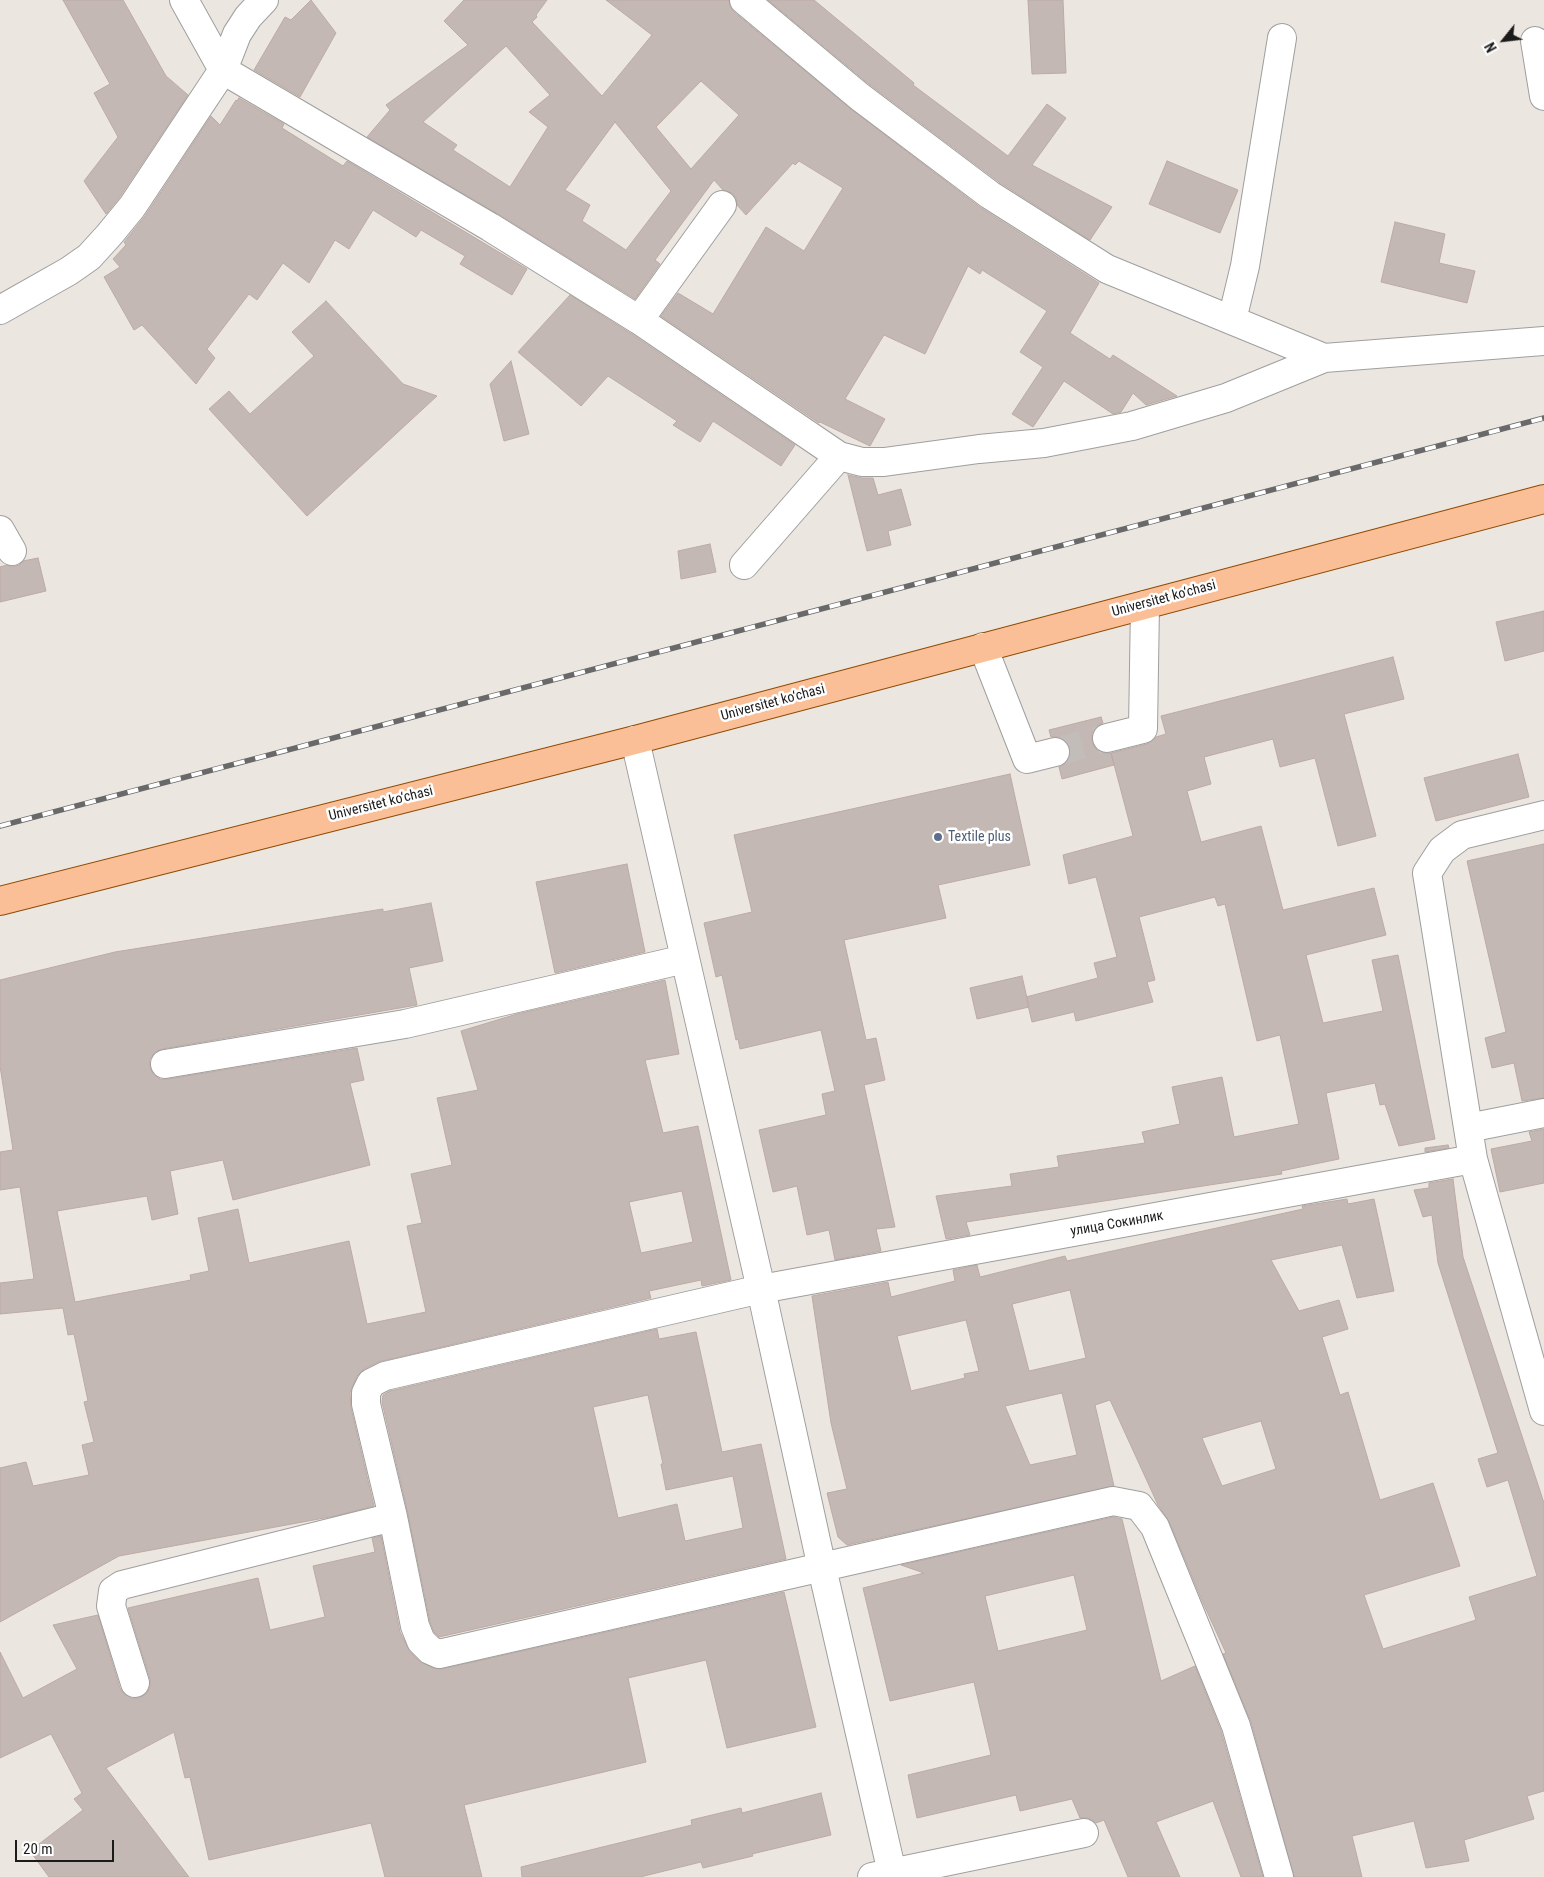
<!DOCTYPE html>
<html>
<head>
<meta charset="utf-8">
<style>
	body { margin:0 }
	#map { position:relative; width:1544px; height:1877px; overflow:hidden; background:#ece6e0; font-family:"Roboto Condensed",sans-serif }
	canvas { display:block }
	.north { position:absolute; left:1479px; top:15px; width:50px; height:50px; -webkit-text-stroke:4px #fff; paint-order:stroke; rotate:241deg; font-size:14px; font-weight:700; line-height:20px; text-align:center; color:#1b1b1b }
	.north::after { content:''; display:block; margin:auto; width:18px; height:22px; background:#1b1b1b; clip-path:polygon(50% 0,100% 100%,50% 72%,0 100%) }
	.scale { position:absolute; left:15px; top:1840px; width:99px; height:22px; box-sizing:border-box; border:2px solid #1b1b1b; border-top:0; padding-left:6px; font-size:15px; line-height:18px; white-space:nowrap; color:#1b1b1b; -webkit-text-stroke:4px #fff; paint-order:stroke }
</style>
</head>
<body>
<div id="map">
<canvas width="1544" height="1877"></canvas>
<div class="north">N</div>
<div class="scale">20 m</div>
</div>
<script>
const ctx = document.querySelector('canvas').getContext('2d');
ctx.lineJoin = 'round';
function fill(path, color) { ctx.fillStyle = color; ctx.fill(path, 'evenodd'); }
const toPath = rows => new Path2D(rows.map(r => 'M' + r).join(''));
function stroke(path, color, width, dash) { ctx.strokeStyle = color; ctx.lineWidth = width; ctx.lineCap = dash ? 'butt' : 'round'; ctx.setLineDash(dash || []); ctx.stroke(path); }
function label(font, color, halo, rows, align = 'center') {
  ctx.font = font + ' "Roboto Condensed",sans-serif'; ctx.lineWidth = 5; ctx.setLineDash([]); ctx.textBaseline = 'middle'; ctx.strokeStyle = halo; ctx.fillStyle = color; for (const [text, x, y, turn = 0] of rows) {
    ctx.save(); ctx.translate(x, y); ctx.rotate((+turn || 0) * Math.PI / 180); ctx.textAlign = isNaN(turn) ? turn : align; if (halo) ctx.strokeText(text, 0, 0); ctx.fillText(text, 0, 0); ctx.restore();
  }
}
const building = toPath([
	[63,0,123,0,166,76,188,95,119,198,106,214,84,181,118,137,94,93,110,84,63,0],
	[311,0,336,33,300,97,254,70,285,17,291,20,311,0],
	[464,0,547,0,536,15,537,17,532,22,602,96,652,35,606,0,729,0,730,6,734,12,851,109,981,208,1099,283,1070,333,1110,359,1113,355,1177,396,1146,405,1133,393,1121,412,1113,414,1064,381,1033,427,1012,414,1043,367,1020,352,1047,311,982,270,980,274,968,266,925,354,884,335,845,399,885,419,870,446,820,422,819,423,661,316,678,293,713,314,766,227,804,251,843,188,799,161,795,165,793,163,746,215,737,205,736,198,732,193,723,190,714,180,655,260,660,264,635,299,498,214,367,137,390,110,386,105,468,45,444,21,464,0],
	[506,46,550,95,529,112,548,127,510,187,453,150,457,145,423,122,506,46],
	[701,81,739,115,691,169,656,127,701,81],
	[615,122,671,191,626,250,582,221,590,205,565,190,615,122],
	[768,0,814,0,914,83,913,85,1008,156,1047,104,1066,118,1032,165,1112,207,1090,240,999,182,870,85,768,0],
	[1028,0,1063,0,1066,73,1032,74,1028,0],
	[239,98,284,124,282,128,343,166,347,161,527,269,512,295,460,264,465,256,421,230,416,237,373,210,349,249,335,240,309,283,283,263,257,300,249,294,207,349,215,358,196,384,142,325,134,330,104,277,120,267,113,259,126,245,124,242,145,216,211,116,220,125,236,100,237,101,239,98],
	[1167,161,1238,190,1220,233,1149,204,1167,161],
	[1395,222,1445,234,1439,263,1475,271,1467,303,1381,282,1395,222],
	[570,295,630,333,795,445,781,466,713,421,700,442,673,425,677,421,608,376,581,406,518,352,570,295],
	[326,301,403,384,437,396,307,516,209,409,229,391,250,414,314,356,292,332,326,301],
	[511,361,529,434,504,441,490,384,511,361],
	[848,475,862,478,873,478,878,495,901,489,911,525,888,531,891,545,867,551,848,475],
	[710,544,716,572,681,579,678,551,710,544],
	[38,558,46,591,0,602,0,567,7,565,12,567,19,565,23,561,38,558],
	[1544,611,1544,651,1505,661,1496,622,1544,611],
	[1393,657,1404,699,1344,714,1376,836,1338,846,1315,758,1280,767,1273,739,1204,757,1211,784,1187,791,1201,842,1261,826,1283,910,1374,888,1386,935,1306,955,1323,1023,1383,1011,1372,960,1398,955,1435,1139,1399,1146,1385,1104,1380,1105,1375,1083,1326,1093,1339,1159,1281,1171,1282,1174,966,1222,970,1235,946,1239,936,1196,1012,1186,1010,1174,1059,1167,1057,1156,1145,1143,1142,1132,1180,1124,1172,1087,1222,1077,1234,1137,1299,1124,1280,1035,1257,1041,1225,904,1218,906,1215,897,1139,917,1155,980,1147,982,1153,1002,1076,1021,1074,1012,1032,1022,1026,997,1098,978,1094,963,1117,957,1096,877,1069,884,1063,855,1133,836,1111,753,1147,744,1156,737,1166,734,1161,716,1393,657],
	[1101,717,1103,723,1097,726,1092,733,1092,742,1096,749,1102,753,1111,753,1114,765,1062,779,1059,767,1065,764,1070,757,1070,748,1066,741,1060,737,1051,737,1049,730,1101,717],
	[1518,754,1529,797,1436,821,1424,778,1518,754],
	[1010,774,1030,865,938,885,946,918,844,940,866,1040,876,1038,885,1080,864,1085,895,1227,876,1229,881,1251,835,1260,829,1230,807,1235,797,1186,773,1192,759,1130,826,1115,822,1094,835,1091,821,1030,740,1049,738,1039,736,1040,722,975,716,977,704,923,752,912,734,835,1010,774],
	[1544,844,1544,1098,1522,1101,1514,1063,1492,1068,1485,1038,1506,1032,1467,861,1544,844],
	[627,864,645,952,555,973,536,882,627,864],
	[431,903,443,961,409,968,417,1005,162,1049,155,1052,150,1059,150,1067,153,1074,160,1079,168,1079,357,1048,364,1080,350,1083,370,1165,233,1200,223,1160,170,1171,178,1214,152,1220,147,1196,57,1211,75,1302,191,1280,190,1275,209,1271,198,1218,238,1209,249,1263,349,1241,367,1324,426,1312,407,1226,422,1223,411,1174,452,1165,437,1098,478,1090,461,1031,517,1014,665,980,679,1054,645,1060,663,1133,698,1126,731,1280,702,1286,701,1280,649,1291,651,1298,378,1362,364,1369,357,1376,350,1393,351,1408,374,1506,335,1516,119,1556,0,1622,0,1468,26,1462,33,1486,89,1475,82,1445,94,1442,84,1402,88,1401,74,1334,68,1335,63,1308,0,1314,0,1283,34,1279,20,1187,0,1190,0,1152,13,1150,0,1066,0,980,115,952,383,909,383,912,431,903],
	[682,1191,693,1242,641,1253,629,1202,682,1191],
	[1022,976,1029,1007,977,1019,970,988,1022,976],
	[1544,1129,1544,1183,1500,1192,1491,1149,1532,1141,1529,1132,1544,1129],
	[1448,1145,1449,1148,1425,1152,1425,1148,1448,1145],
	[1453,1179,1463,1257,1544,1503,1544,1791,1527,1796,1534,1819,1464,1840,1469,1861,1426,1868,1414,1821,1352,1836,1362,1877,1294,1877,1251,1722,1223,1654,1226,1653,1203,1603,1169,1521,1158,1505,1110,1400,1095,1405,1114,1486,847,1545,838,1537,827,1493,847,1489,831,1423,812,1296,888,1282,891,1297,955,1281,953,1270,977,1265,980,1277,1065,1256,1067,1261,1303,1209,1302,1206,1347,1199,1348,1204,1374,1199,1394,1291,1357,1298,1342,1245,1271,1260,1299,1311,1339,1300,1348,1329,1322,1337,1340,1395,1348,1392,1380,1500,1433,1483,1460,1566,1364,1595,1383,1649,1476,1620,1469,1597,1537,1576,1508,1480,1487,1487,1478,1459,1498,1453,1438,1263,1432,1215,1423,1217,1414,1190,1429,1188,1429,1183,1453,1179],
	[1070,1290,1086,1358,1029,1371,1012,1304,1070,1290],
	[966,1320,979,1371,964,1374,965,1378,911,1391,897,1336,966,1320],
	[1062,1393,1077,1455,1030,1465,1005,1406,1062,1393],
	[1261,1421,1276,1469,1222,1486,1202,1438,1261,1421],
	[657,1329,659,1339,696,1332,722,1452,761,1444,786,1559,439,1637,434,1632,430,1622,408,1514,382,1402,383,1395,390,1391,657,1329],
	[648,1395,663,1464,661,1464,666,1490,733,1476,743,1528,685,1541,677,1504,618,1518,593,1407,648,1395],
	[1113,1517,1122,1519,1161,1681,1195,1666,1221,1731,1263,1877,1241,1877,1213,1801,1156,1822,1180,1877,1128,1877,1104,1820,1096,1823,1088,1818,1080,1818,1072,1799,1020,1811,1016,1795,917,1818,908,1775,991,1755,974,1682,890,1701,863,1588,924,1573,901,1565,1113,1517],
	[1074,1575,1087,1630,998,1651,985,1596,1074,1575],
	[381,1536,400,1632,410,1652,419,1661,433,1668,442,1669,784,1592,816,1727,727,1748,706,1660,628,1678,646,1762,464,1805,482,1877,385,1877,371,1823,209,1860,190,1777,185,1778,174,1732,106,1768,189,1877,49,1877,30,1851,83,1810,74,1799,82,1793,51,1734,0,1758,0,1652,23,1698,77,1669,53,1625,98,1615,120,1688,124,1694,131,1698,139,1698,147,1693,150,1686,150,1679,128,1608,258,1578,270,1630,325,1617,313,1566,375,1552,372,1538,381,1536],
	[821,1793,831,1835,752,1854,753,1856,703,1868,701,1862,640,1877,522,1877,521,1867,692,1825,691,1820,741,1808,742,1813,821,1793]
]);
fill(building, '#c4b8b4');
stroke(building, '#bdaaa3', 1);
stroke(toPath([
	[1055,752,1107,738]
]), '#c2bdb9', 28, [28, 14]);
const minor = toPath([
	[184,0,223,70,490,227,639,320,839,456,862,462,884,462,979,449,1044,443,1132,426,1226,398,1324,358,1107,269,990,195,860,97,744,0],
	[1535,41,1544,96],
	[0,310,69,271,89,257,109,235,132,207,223,70,237,34,248,17,264,0],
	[639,320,722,205],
	[1232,320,1245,266,1282,38],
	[1324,358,1544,341],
	[0,530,12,551],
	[744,565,839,456],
	[983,647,1027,759,1055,752],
	[1107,738,1143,729,1145,605],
	[635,740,761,1289,822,1568,893,1877],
	[1544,815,1462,835,1442,850,1427,873,1473,1159,1544,1411],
	[165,1064,405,1024,685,959],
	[1468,1128,1544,1113],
	[135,1683,111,1606,113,1591,122,1585,393,1517],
	[872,1877,1084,1833],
	[1279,1877,1236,1726,1155,1527,1139,1506,1113,1501,439,1654,430,1650,421,1641,415,1626,393,1517,366,1404,366,1393,371,1383,385,1376,761,1289,1473,1159]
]);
const major = toPath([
	[0,901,635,740,1544,499]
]);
stroke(minor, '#9f9f9f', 30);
stroke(major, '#8f4a02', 30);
stroke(minor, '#fff', 28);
stroke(major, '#fabf97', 28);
const rail = toPath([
	[0,826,1544,418]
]);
stroke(rail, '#696969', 5.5);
stroke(rail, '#fff', 4, [11]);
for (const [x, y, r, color] of [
	[938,837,5,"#5c6f8a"]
]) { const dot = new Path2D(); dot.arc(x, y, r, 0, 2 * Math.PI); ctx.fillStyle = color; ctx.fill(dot); stroke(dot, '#fff', 2); }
label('14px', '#1b1b1b', '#fff', [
	["Universitet kо‘chasi",1164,599,-15],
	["Universitet kо‘chasi",773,703,-15],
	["Universitet kо‘chasi",381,804,-14],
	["улица Сокинлик",1117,1224,-10]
]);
label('14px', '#4e5e75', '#fff', [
	["Textile plus",948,837]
], 'left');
</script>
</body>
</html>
